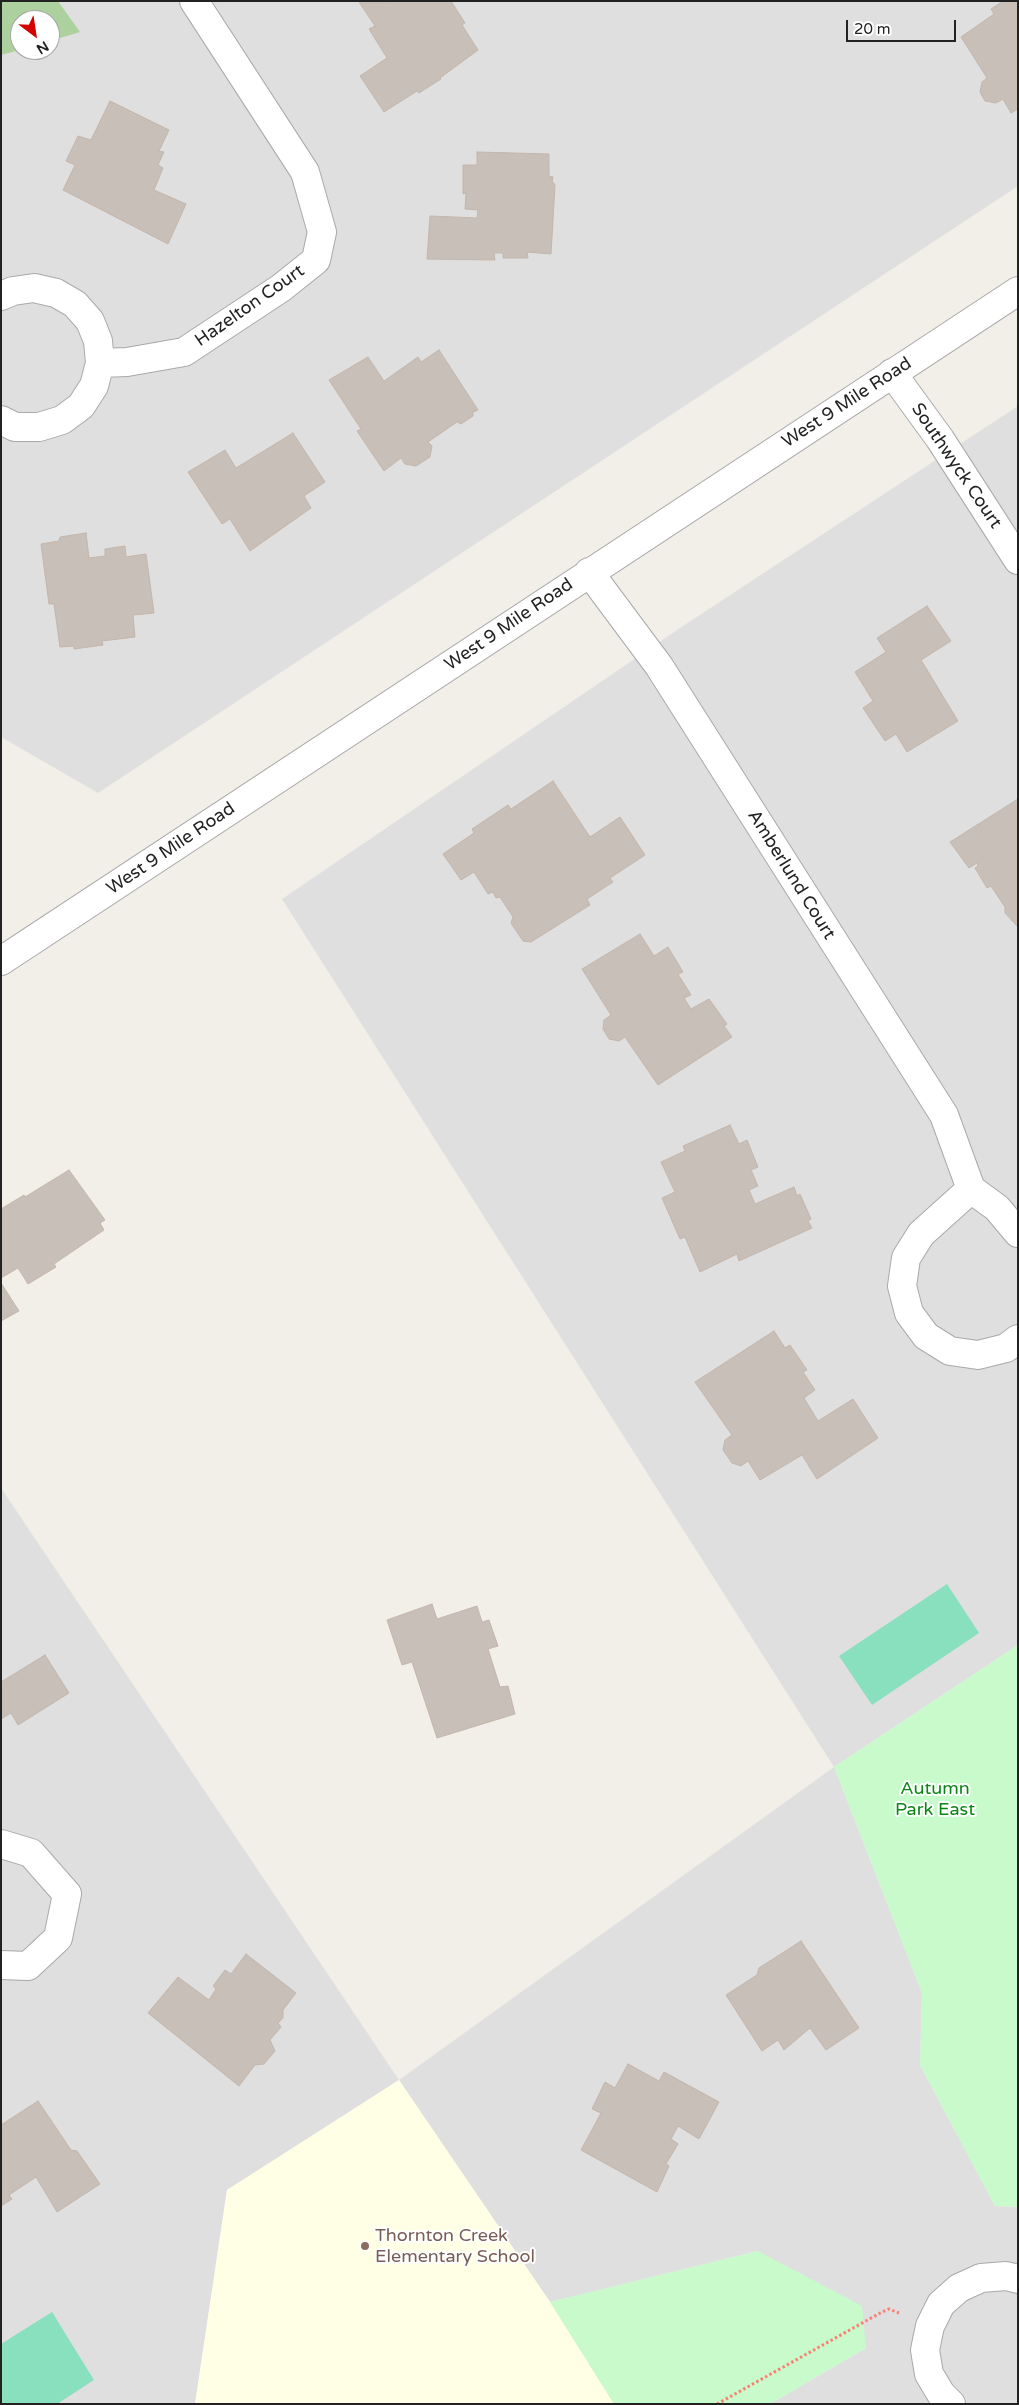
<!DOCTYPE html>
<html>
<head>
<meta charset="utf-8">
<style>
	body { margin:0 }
	#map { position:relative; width:1019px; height:2405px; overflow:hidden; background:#f2efe9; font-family:"Varela Round",sans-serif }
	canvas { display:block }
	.frame { position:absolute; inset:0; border:2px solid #222; pointer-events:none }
	.north { position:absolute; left:10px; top:10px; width:50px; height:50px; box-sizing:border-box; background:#fff; border:1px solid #a7a7a7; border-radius:50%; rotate:149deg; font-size:14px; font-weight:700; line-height:20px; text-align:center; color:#222 }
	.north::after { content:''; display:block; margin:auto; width:18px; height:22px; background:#d40000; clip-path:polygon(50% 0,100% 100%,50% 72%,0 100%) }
	.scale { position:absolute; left:846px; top:20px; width:110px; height:22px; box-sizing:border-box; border:2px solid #222; border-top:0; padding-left:6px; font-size:15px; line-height:18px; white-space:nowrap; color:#222; -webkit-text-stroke:4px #fff; paint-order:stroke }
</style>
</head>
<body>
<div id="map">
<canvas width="1019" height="2405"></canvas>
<div class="frame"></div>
<div class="north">N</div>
<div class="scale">20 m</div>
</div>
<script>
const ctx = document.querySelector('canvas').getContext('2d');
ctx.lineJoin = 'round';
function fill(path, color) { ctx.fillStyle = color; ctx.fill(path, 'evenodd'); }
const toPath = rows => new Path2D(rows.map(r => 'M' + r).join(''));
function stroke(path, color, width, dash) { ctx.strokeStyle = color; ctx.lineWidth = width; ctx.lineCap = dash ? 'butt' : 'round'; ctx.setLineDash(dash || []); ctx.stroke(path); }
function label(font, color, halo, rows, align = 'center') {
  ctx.font = font + ' "Varela Round",sans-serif'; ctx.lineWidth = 4; ctx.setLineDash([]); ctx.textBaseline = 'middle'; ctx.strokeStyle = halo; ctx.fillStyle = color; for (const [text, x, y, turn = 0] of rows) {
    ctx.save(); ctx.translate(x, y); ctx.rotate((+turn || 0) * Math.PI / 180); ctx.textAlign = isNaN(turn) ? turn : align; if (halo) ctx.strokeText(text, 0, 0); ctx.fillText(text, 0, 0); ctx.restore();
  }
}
fill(toPath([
	[58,1,1018,1,1018,186,98,793,1,737,1,46,20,43,20,50,50,50,50,37,79,32],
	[1018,406,1018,1645,834,1767,922,1993,920,2065,995,2206,1018,2207,1018,2404,770,2404,866,2348,758,2251,550,2302,399,2080,227,2190,195,2404,1,2404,1,1488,399,2080,834,1767,282,899,680,628]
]), '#e0dfdf');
fill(toPath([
	[399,2080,550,2302,614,2404,195,2404,227,2190]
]), '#ffffe5');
fill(toPath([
	[1,1,58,1,80,32,50,41,50,20,20,20,20,50,1,55]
]), '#add19e');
fill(toPath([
	[1018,1645,1018,2207,995,2206,920,2065,922,1993,834,1767],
	[758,2251,862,2306,866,2348,770,2404,614,2404,550,2302]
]), '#c8facc');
fill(toPath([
	[947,1584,979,1633,872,1705,839,1656],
	[52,2312,94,2380,57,2404,1,2404,1,2344]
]), '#88e0be');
const building = toPath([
	[447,1,451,1,465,23,462,25,478,50,440,78,441,79,419,93,417,91,384,112,360,76,387,58,369,29,375,26,359,2,447,1],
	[1003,1,1018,1,1018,109,1011,113,1003,99,996,103,985,101,980,92,982,82,987,78,961,37,994,14,991,9,1003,1],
	[110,101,169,130,159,151,164,152,158,165,163,168,154,190,186,204,168,244,63,190,75,165,66,161,78,136,91,140,110,101],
	[477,152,549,154,549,176,553,177,552,181,555,185,551,254,527,252,528,258,503,258,503,253,494,253,495,260,427,259,430,216,477,218,478,210,465,209,466,193,463,194,463,165,477,165,477,152],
	[439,350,478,410,473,412,473,416,461,424,457,422,428,442,432,446,430,457,416,466,405,464,401,458,384,471,357,431,361,429,329,380,368,357,384,381,418,357,421,362,439,350],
	[293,433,325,482,304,496,311,508,250,551,230,519,222,524,188,472,225,450,236,468,293,433],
	[86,533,89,558,105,556,105,549,125,546,126,557,146,554,154,613,133,615,135,637,102,641,103,645,74,649,74,646,60,647,54,604,49,604,41,544,59,541,60,537,86,533],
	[927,606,951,641,921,660,958,721,907,752,896,734,885,741,863,708,873,701,855,672,886,652,877,638,927,606],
	[553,781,590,837,620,817,645,855,610,878,613,882,587,899,590,905,531,942,523,941,511,923,513,917,500,897,496,898,493,892,488,894,474,872,461,880,443,854,474,833,472,829,508,805,511,809,553,781],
	[1018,799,1018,927,1005,913,1005,907,991,886,987,888,975,868,978,866,977,863,969,868,950,842,1018,799],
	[640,934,654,956,668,947,683,972,678,974,691,995,684,998,691,1009,709,999,727,1024,724,1026,732,1037,658,1085,625,1037,619,1041,609,1039,603,1029,604,1020,611,1015,582,969,640,934],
	[730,1125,739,1144,747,1140,758,1167,751,1170,758,1186,749,1190,755,1204,794,1187,797,1196,800,1194,811,1219,808,1221,812,1228,739,1261,737,1254,700,1272,685,1237,680,1239,662,1198,675,1192,661,1162,685,1151,683,1146,730,1125],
	[69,1170,105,1220,100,1223,104,1230,54,1264,56,1267,28,1284,18,1268,1,1278,1,1209,24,1195,25,1197,69,1170],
	[1,1283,19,1311,1,1321,1,1283],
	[774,1331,785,1348,790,1345,807,1370,803,1372,815,1390,804,1398,818,1421,853,1399,878,1438,817,1479,802,1455,760,1480,748,1461,741,1466,732,1463,723,1450,725,1440,732,1435,695,1382,774,1331],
	[432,1604,437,1619,477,1606,482,1622,489,1620,498,1646,488,1649,500,1687,508,1686,515,1714,437,1738,412,1662,402,1665,387,1620,432,1604],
	[45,1655,69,1693,18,1725,11,1713,1,1719,1,1682,45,1655],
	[801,1941,859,2028,826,2050,810,2028,784,2050,778,2040,762,2051,726,1995,757,1975,759,1968,801,1941],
	[246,1954,296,1993,283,2010,283,2018,278,2023,281,2027,270,2040,275,2051,264,2064,255,2065,239,2086,148,2013,178,1977,209,2000,216,1989,213,1986,225,1970,231,1974,246,1954],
	[628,2064,659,2081,664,2072,719,2102,699,2139,678,2126,671,2139,678,2144,666,2164,669,2166,657,2192,581,2150,601,2113,592,2109,605,2082,615,2088,628,2064],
	[38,2101,71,2150,77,2151,100,2184,57,2212,36,2177,9,2195,12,2199,1,2206,1,2125,38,2101]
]);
fill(building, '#c7bfb8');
stroke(building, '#c4b6ab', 1);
const minor = toPath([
	[1,296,13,291,34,288,56,293,75,304,90,321,98,341,100,363,94,386,81,406,62,420,39,427,15,427,1,420],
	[100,363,127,362,184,352,281,288,316,260,322,232,305,172,194,1],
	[892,373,940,439,1018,560],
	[589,572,659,666,944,1115,971,1189,997,1208,1018,1233],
	[1,961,1018,291],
	[971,1189,921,1234,906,1258,902,1286,909,1313,926,1336,950,1351,978,1355,1006,1348,1018,1339],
	[1,1844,31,1853,67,1894,58,1938,28,1966,1,1965],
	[951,2404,941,2394,929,2374,925,2350,930,2326,941,2304,959,2288,981,2278,1006,2276,1018,2279]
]);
stroke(minor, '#a9a9a9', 30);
stroke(toPath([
	[717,2404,882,2312,889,2309,899,2313]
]), '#fa8072', 3, [2.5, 2.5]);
stroke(minor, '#fff', 28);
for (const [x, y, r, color] of [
	[365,2246,5,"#8d6e63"]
]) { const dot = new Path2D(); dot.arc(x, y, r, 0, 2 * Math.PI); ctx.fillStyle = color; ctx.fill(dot); stroke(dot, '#fff', 2); }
label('18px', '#222', '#fff', [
	["Hazelton Court",250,306,-35],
	["West 9 Mile Road",847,403,-33],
	["Southwyck Court",956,466,56],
	["West 9 Mile Road",509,625,-34],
	["West 9 Mile Road",171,849,-34],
	["Amberlund Court",791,875,58]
]);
label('18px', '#0c8416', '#fff', [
	["Autumn",935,1789],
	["Park East",935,1810]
]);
label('18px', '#785e54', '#fff', [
	["Thornton Creek",375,2236],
	["Elementary School",375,2257]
], 'left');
</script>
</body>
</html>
